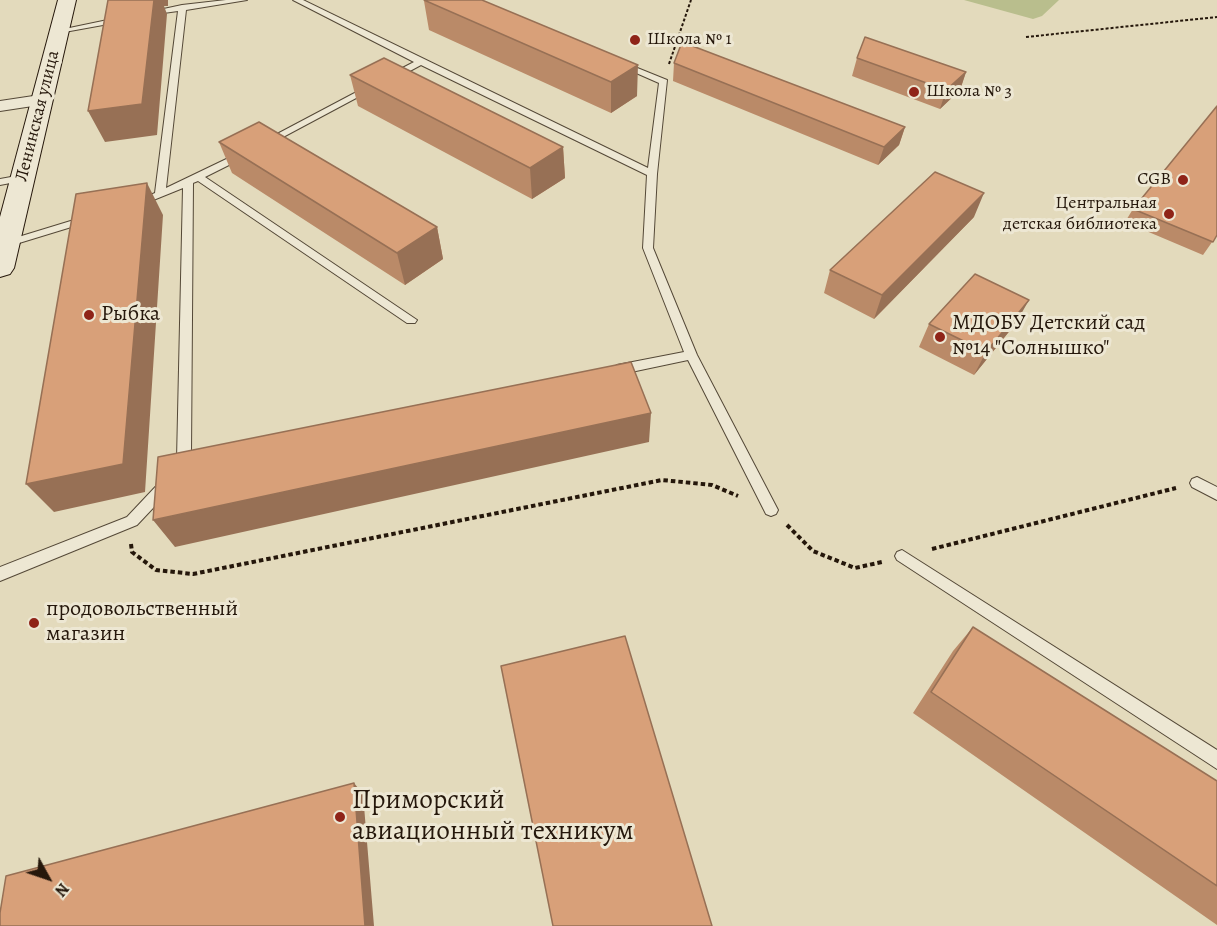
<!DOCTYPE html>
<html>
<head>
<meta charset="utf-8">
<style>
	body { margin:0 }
	#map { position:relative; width:1217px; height:926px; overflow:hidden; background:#e3dabc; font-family:Alegreya,serif }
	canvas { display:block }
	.north { position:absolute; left:18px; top:848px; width:60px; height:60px; -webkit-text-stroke:4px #ede7d3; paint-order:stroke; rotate:130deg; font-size:16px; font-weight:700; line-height:24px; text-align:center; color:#25170b }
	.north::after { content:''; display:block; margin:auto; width:21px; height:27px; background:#25170b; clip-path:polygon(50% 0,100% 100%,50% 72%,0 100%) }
</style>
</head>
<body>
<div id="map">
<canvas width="1217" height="926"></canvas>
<div class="north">N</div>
</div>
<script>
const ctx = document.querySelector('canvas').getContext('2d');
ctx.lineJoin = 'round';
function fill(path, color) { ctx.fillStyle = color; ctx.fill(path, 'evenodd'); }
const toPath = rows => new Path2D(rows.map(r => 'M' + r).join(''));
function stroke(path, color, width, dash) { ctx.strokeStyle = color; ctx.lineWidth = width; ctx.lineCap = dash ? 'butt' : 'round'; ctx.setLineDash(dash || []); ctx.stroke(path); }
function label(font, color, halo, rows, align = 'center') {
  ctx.font = font + ' Alegreya,serif'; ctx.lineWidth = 6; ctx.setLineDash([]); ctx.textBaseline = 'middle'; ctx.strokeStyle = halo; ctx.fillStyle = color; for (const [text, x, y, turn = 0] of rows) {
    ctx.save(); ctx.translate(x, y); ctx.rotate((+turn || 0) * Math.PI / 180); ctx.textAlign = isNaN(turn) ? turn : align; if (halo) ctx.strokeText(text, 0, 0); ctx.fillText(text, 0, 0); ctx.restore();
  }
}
fill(toPath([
	[964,0,1059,0,1042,16,1033,19]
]), '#b9be8d');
const lane = toPath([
	[226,0,247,0,186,10,166,188,241,152,247,152,247,156,205,177,417,320,415,323,407,323,198,181,193,183,191,453,198,454,200,458,198,462,184,464,179,463,177,459,183,188,141,205,133,205,132,203,155,193,178,11,149,15,145,13,182,5,226,0],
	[293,0,303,0,648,168,659,83,618,65,625,63,667,80,657,174,653,248,697,355,778,510,776,514,771,516,766,514,688,360,617,375,611,370,617,365,684,352,643,248,647,175,421,65,395,79,389,79,389,75,414,62,293,0],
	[122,17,126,19,125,21,59,33,55,31,122,17],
	[366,87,373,89,270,144,262,142,366,87],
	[22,175,26,176,26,180,0,185,0,179,22,175],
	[87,216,91,217,91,221,6,247,1,244,2,242,87,216],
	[1197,477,1217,487,1217,500,1192,487,1190,483,1192,479,1197,477],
	[165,480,170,482,172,486,170,490,137,525,0,581,0,567,127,517,160,482,165,480],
	[902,550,1217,750,1217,769,897,560,895,556,897,552,902,550]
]);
const street = toPath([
	[40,95,46,96,49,100,46,104,0,111,0,101,40,95]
]);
const secondary = toPath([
	[58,0,76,0,14,268,10,274,0,277,0,217,58,0]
]);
stroke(lane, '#544837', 2);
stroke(street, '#544837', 2);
stroke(secondary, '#25170b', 2);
stroke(toPath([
	[1026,37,1217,17],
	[669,64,691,0]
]), '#25170b', 2, [3, 2]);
stroke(toPath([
	[787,525,813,551,855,568,882,562],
	[131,544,132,552,156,570,193,574,662,480,712,485,738,496],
	[932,549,1176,488]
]), '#25170b', 4, [4.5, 3]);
fill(lane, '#ede7d3');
fill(street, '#ede7d3');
fill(secondary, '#ede7d3');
fill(toPath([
	[482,0,637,96,611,113,429,30,424,1],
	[857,58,966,72,960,90,940,109,852,76],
	[674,63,905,127,899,145,878,165,673,81],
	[350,75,563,147,565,178,532,199,358,106],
	[219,142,437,227,443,259,405,285,232,173],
	[1133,209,1217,235,1203,255,1125,222],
	[974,217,874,319,824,293,830,270],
	[1016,323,974,375,919,347,929,324],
	[973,627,1217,781,1217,925,913,713,953,651]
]), '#ba8a68');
fill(toPath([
	[121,0,168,0,168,6,164,6,167,14,157,135,105,142,88,111],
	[638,65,637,96,611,113,611,82],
	[966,72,960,90,940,109,946,90],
	[905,127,899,145,878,165,884,147],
	[563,147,565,178,532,199,530,168],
	[147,183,163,215,145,492,54,512,26,484],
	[984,193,974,217,874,319,882,295],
	[437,227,443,259,405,285,397,253],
	[1029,300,1016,323,974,375,986,352],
	[651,413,649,442,175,547,153,520],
	[354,783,363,794,374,926,365,926]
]), '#977055');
const building = toPath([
	[108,0,154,0,142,104,88,111,108,0],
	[424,0,482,0,638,65,611,82,424,0],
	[865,37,966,72,946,90,857,58,865,37],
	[682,42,905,127,884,147,674,63,682,42],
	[384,58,563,147,530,168,350,75,384,58],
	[1217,106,1217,235,1213,242,1133,209,1217,106],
	[259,122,437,227,397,253,219,142,259,122],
	[935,172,984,193,882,295,830,270,935,172],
	[147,183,123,464,26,484,76,194,147,183],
	[975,274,1029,300,986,352,929,324,975,274],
	[631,362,651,413,153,520,158,457,631,362],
	[973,627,1217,781,1217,886,931,692,973,627],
	[625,636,712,926,553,926,501,666,625,636],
	[354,783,365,926,0,926,0,913,6,876,354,783]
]);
fill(building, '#d8a079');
stroke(building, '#977055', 1.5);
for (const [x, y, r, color] of [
	[635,40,6,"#8f2418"],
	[914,92,6,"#8f2418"],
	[1183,180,6,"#8f2418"],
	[1169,214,6,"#8f2418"],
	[89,315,6,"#8f2418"],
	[940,337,6,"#8f2418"],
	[34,623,6,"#8f2418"],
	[340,817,6,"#8f2418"]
]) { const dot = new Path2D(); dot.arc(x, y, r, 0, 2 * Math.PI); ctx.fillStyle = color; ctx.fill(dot); stroke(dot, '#ede7d3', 2); }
label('18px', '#25170b', '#ede7d3', [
	["Школа № 1",647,40],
	["Школа № 3",926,92],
	["CGB",1171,180,"right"],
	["Центральная",1157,204,"right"],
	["детская библиотека",1157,225,"right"]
], 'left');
label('18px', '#25170b', '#ede7d3', [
	["Ленинская улица",38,116,-76]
]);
label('22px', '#25170b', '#ede7d3', [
	["Рыбка",101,315],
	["МДОБУ Детский сад",952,324],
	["№14 \"Солнышко\"",952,349],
	["продовольственный",46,610],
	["магазин",46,635]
], 'left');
label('27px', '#25170b', '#ede7d3', [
	["Приморский",352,801],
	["авиационный техникум",352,832]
], 'left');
</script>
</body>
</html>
